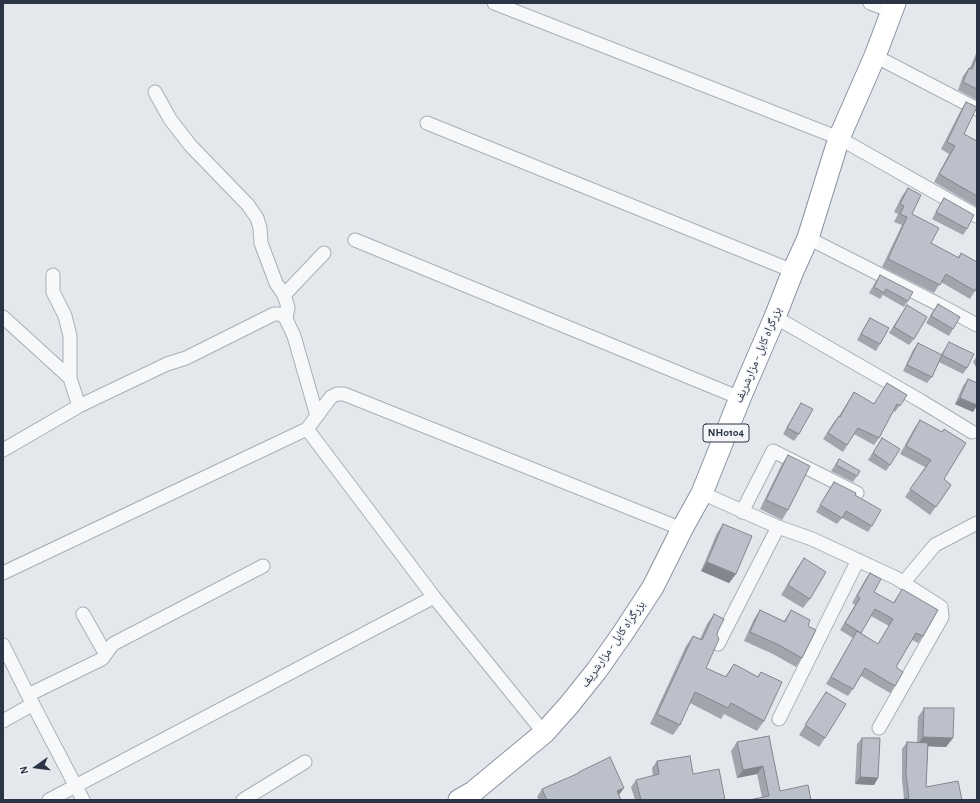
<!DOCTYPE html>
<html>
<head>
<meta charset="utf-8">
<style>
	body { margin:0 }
	#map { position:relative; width:980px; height:803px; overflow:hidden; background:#e4e7ec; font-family:"Alegreya Sans",sans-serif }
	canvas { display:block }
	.frame { position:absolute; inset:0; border:4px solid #2b3445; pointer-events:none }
	.north { position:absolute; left:16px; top:747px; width:40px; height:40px; -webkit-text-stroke:3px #f4f6f9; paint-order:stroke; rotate:256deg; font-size:11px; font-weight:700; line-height:16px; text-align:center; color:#2b3445 }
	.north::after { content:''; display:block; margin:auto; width:14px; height:18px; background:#2b3445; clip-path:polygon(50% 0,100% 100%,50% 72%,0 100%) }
</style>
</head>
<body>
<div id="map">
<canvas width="980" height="803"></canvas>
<div class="frame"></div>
<div class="north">N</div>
</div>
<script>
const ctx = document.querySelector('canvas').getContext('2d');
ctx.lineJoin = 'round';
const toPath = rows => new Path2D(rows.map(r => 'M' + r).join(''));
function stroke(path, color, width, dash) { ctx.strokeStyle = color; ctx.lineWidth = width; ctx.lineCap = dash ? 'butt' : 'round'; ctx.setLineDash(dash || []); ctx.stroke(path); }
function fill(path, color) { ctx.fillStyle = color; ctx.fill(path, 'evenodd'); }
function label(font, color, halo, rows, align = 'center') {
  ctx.font = font + ' "Alegreya Sans","Noto Naskh Arabic",sans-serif'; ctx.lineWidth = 3; ctx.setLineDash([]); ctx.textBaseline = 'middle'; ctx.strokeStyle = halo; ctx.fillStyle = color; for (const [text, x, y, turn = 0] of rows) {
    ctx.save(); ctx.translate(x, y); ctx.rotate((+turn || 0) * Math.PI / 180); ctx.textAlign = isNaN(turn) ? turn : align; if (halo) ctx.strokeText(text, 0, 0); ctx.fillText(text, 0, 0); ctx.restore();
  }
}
const minor = toPath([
	[494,3,839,138,977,216],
	[870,3,891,11],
	[875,56,977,109],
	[155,92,170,119,190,145,248,205,257,218,260,228,261,243,276,283,284,295,288,307,286,319],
	[427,123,793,271],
	[808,238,938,304,977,325],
	[355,240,740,398],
	[53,275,53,292,65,316,70,336,70,378,79,406],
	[284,295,324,253],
	[3,317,70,378],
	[775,317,921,401,972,432],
	[307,429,434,597,544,733],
	[3,450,79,406,167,364,186,358,274,314,281,314,286,319,294,336,317,416],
	[702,493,778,527,812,539,896,578,941,607,942,617,879,728],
	[742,512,773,451,857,493],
	[3,573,307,429,331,397,337,394,344,394,682,529],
	[904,582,935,545,977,523],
	[83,614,105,653],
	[718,644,778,527],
	[3,645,28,695,83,800],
	[28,695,102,659,113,644,263,566],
	[779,719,858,560],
	[3,721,33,704],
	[49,800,434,597],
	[243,800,305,762]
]);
const trunk = toPath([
	[459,800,473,792,544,733,569,705,597,670,623,633,653,587,682,529,702,493,740,398,775,317,793,271,808,238,839,138,875,56,895,3]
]);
stroke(minor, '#a9aeb7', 15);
stroke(trunk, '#8b94a3', 23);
stroke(minor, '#f7f8fa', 13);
stroke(trunk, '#fff', 21);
fill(toPath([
	[977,51,977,100,958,90,963,76,969,68,970,68],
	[966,102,964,134,977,141,977,207,934,182,949,154,941,149,961,110],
	[908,188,912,214,931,243,958,257,961,253,975,291,970,299,941,282,934,293,882,267,902,225,894,222,898,214,894,212,902,196],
	[944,198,967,229,963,235,932,219,940,204],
	[880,275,908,301,904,307,883,295,880,299,869,293,876,281],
	[938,304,953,329,949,336,926,323,933,311],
	[907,305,914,339,909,345,889,333],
	[870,318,880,344,876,351,857,340,866,324],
	[949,342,967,368,963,374,939,362,932,377,927,383,903,371,913,350,918,343,941,355],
	[977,356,977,369,973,362],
	[968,379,977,383,977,406,973,412,955,404,963,386],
	[887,383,907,395,895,412,893,411,879,438,874,445,854,434,843,452,823,439,834,422,839,416,854,392,874,404],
	[801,403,799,434,794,441,783,434,797,409],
	[920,420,944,479,951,485,930,515,905,497,925,467,900,454,915,427],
	[882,438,890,465,886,471,868,460],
	[788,455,788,510,782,520,760,509,782,464],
	[839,459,857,476,853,482,831,471],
	[834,482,855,495,872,526,868,532,842,518,837,524,816,512,830,488],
	[723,524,736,574,729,583,701,571,717,533],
	[804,558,810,599,803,608,781,595,797,568],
	[870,573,874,592,893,603,902,589,923,636,918,643,912,640,896,667,895,686,890,693,861,676,853,689,848,696,826,684,853,638,840,630,855,605,852,603,865,580],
	[871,616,889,626,878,644,861,633],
	[760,610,784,621,791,610,808,626,802,658,796,667,773,654,744,641,754,619],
	[714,614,718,631,706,668,725,677,734,664,757,677,761,672,764,721,757,731,724,714,721,719,690,703,680,725,673,735,650,724,686,646,693,636,700,639,707,624],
	[826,692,825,738,819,747,799,735],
	[924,708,953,738,946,747,928,746,926,787,962,800,904,799,902,780,902,749,907,742,917,743,918,717],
	[769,736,780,791,811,800,762,797,757,774,737,778,731,751,737,742],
	[862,738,878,778,874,785,855,784,857,744],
	[657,761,693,774,725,800,635,800,631,787,636,780,653,776,652,768],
	[579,772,619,795,621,800,539,800,537,797,542,789,577,774]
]), '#a1a5ae');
fill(toPath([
	[960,398,977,405,973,412,955,404],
	[707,562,736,574,729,583,701,571],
	[923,737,953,738,946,747,917,746],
	[763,766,757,774,737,778,743,770],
	[860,777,878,778,874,785,855,784],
	[624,788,619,795,617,791]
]), '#83868d');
const building = toPath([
	[977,56,977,89,963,82,969,68,972,69,977,56],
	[966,102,977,107,964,134,977,141,977,196,939,174,955,146,947,142,966,102],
	[908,188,921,195,912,214,939,228,931,243,959,258,961,253,977,262,977,287,975,291,946,274,940,285,888,259,907,217,900,214,904,206,900,204,908,188],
	[944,198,974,215,967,229,936,212,944,198],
	[880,275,913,292,908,301,886,289,884,293,874,287,880,275],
	[938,304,960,317,953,329,931,316,938,304],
	[907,305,927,317,914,339,894,327,907,305],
	[870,318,889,328,880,344,861,334,870,318],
	[949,342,974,354,967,368,942,355,949,342],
	[918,343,942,355,932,377,907,365,918,343],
	[968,379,977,383,977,405,960,398,968,379],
	[887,383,907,395,900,406,897,404,879,438,858,428,847,445,828,433,839,416,840,417,854,392,874,404,887,383],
	[801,403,813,409,799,434,787,428,801,403],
	[920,420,942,432,944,429,966,443,944,479,951,485,936,507,910,489,931,460,906,446,920,420],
	[882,438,900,449,890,465,873,453,882,438],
	[788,455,810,466,788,510,766,500,788,455],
	[839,459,860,471,857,476,836,465,839,459],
	[834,482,856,493,855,495,881,510,872,526,846,511,842,518,820,505,834,482],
	[723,524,752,536,736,574,707,562,723,524],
	[804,558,826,572,810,599,788,585,804,558],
	[870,573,881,579,874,592,894,603,902,589,938,610,923,636,916,633,896,667,903,672,895,686,865,668,853,689,831,677,857,631,878,644,893,619,875,609,861,633,845,623,860,598,857,596,870,573],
	[760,610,785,622,791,610,810,620,808,626,816,630,802,658,779,645,750,632,760,610],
	[714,614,724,619,718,631,717,635,719,639,706,668,726,677,734,664,758,677,761,672,782,682,764,721,731,703,728,708,695,692,680,725,657,714,693,636,702,640,714,614],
	[826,692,846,704,825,738,805,725,826,692],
	[924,708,954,708,953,738,923,737,924,708],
	[769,736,780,791,808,785,811,800,749,800,769,796,763,766,743,770,737,742,769,736],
	[862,738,880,738,878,778,860,777,862,738],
	[907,742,928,743,926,787,958,781,962,800,900,800,909,798,906,774,907,742],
	[690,756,693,774,719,769,725,800,641,800,636,780,659,774,657,761,690,756],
	[610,757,624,788,617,791,621,800,547,800,542,789,579,773,579,772,610,757]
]);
fill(building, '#bbc0ca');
stroke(building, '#83868d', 1);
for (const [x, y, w] of [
	[726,433,46]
]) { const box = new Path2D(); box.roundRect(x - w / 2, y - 9, w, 18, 3); ctx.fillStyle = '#f4f6f9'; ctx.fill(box); stroke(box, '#2b3445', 1); }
label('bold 11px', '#2b3445', null, [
	["NH0104",726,433]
]);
label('12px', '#2b3445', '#f4f6f9', [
	["بزرگراه کابل - مزارشریف",758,355,-67],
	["بزرگراه کابل - مزارشریف",613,644,-55]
]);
</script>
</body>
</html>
